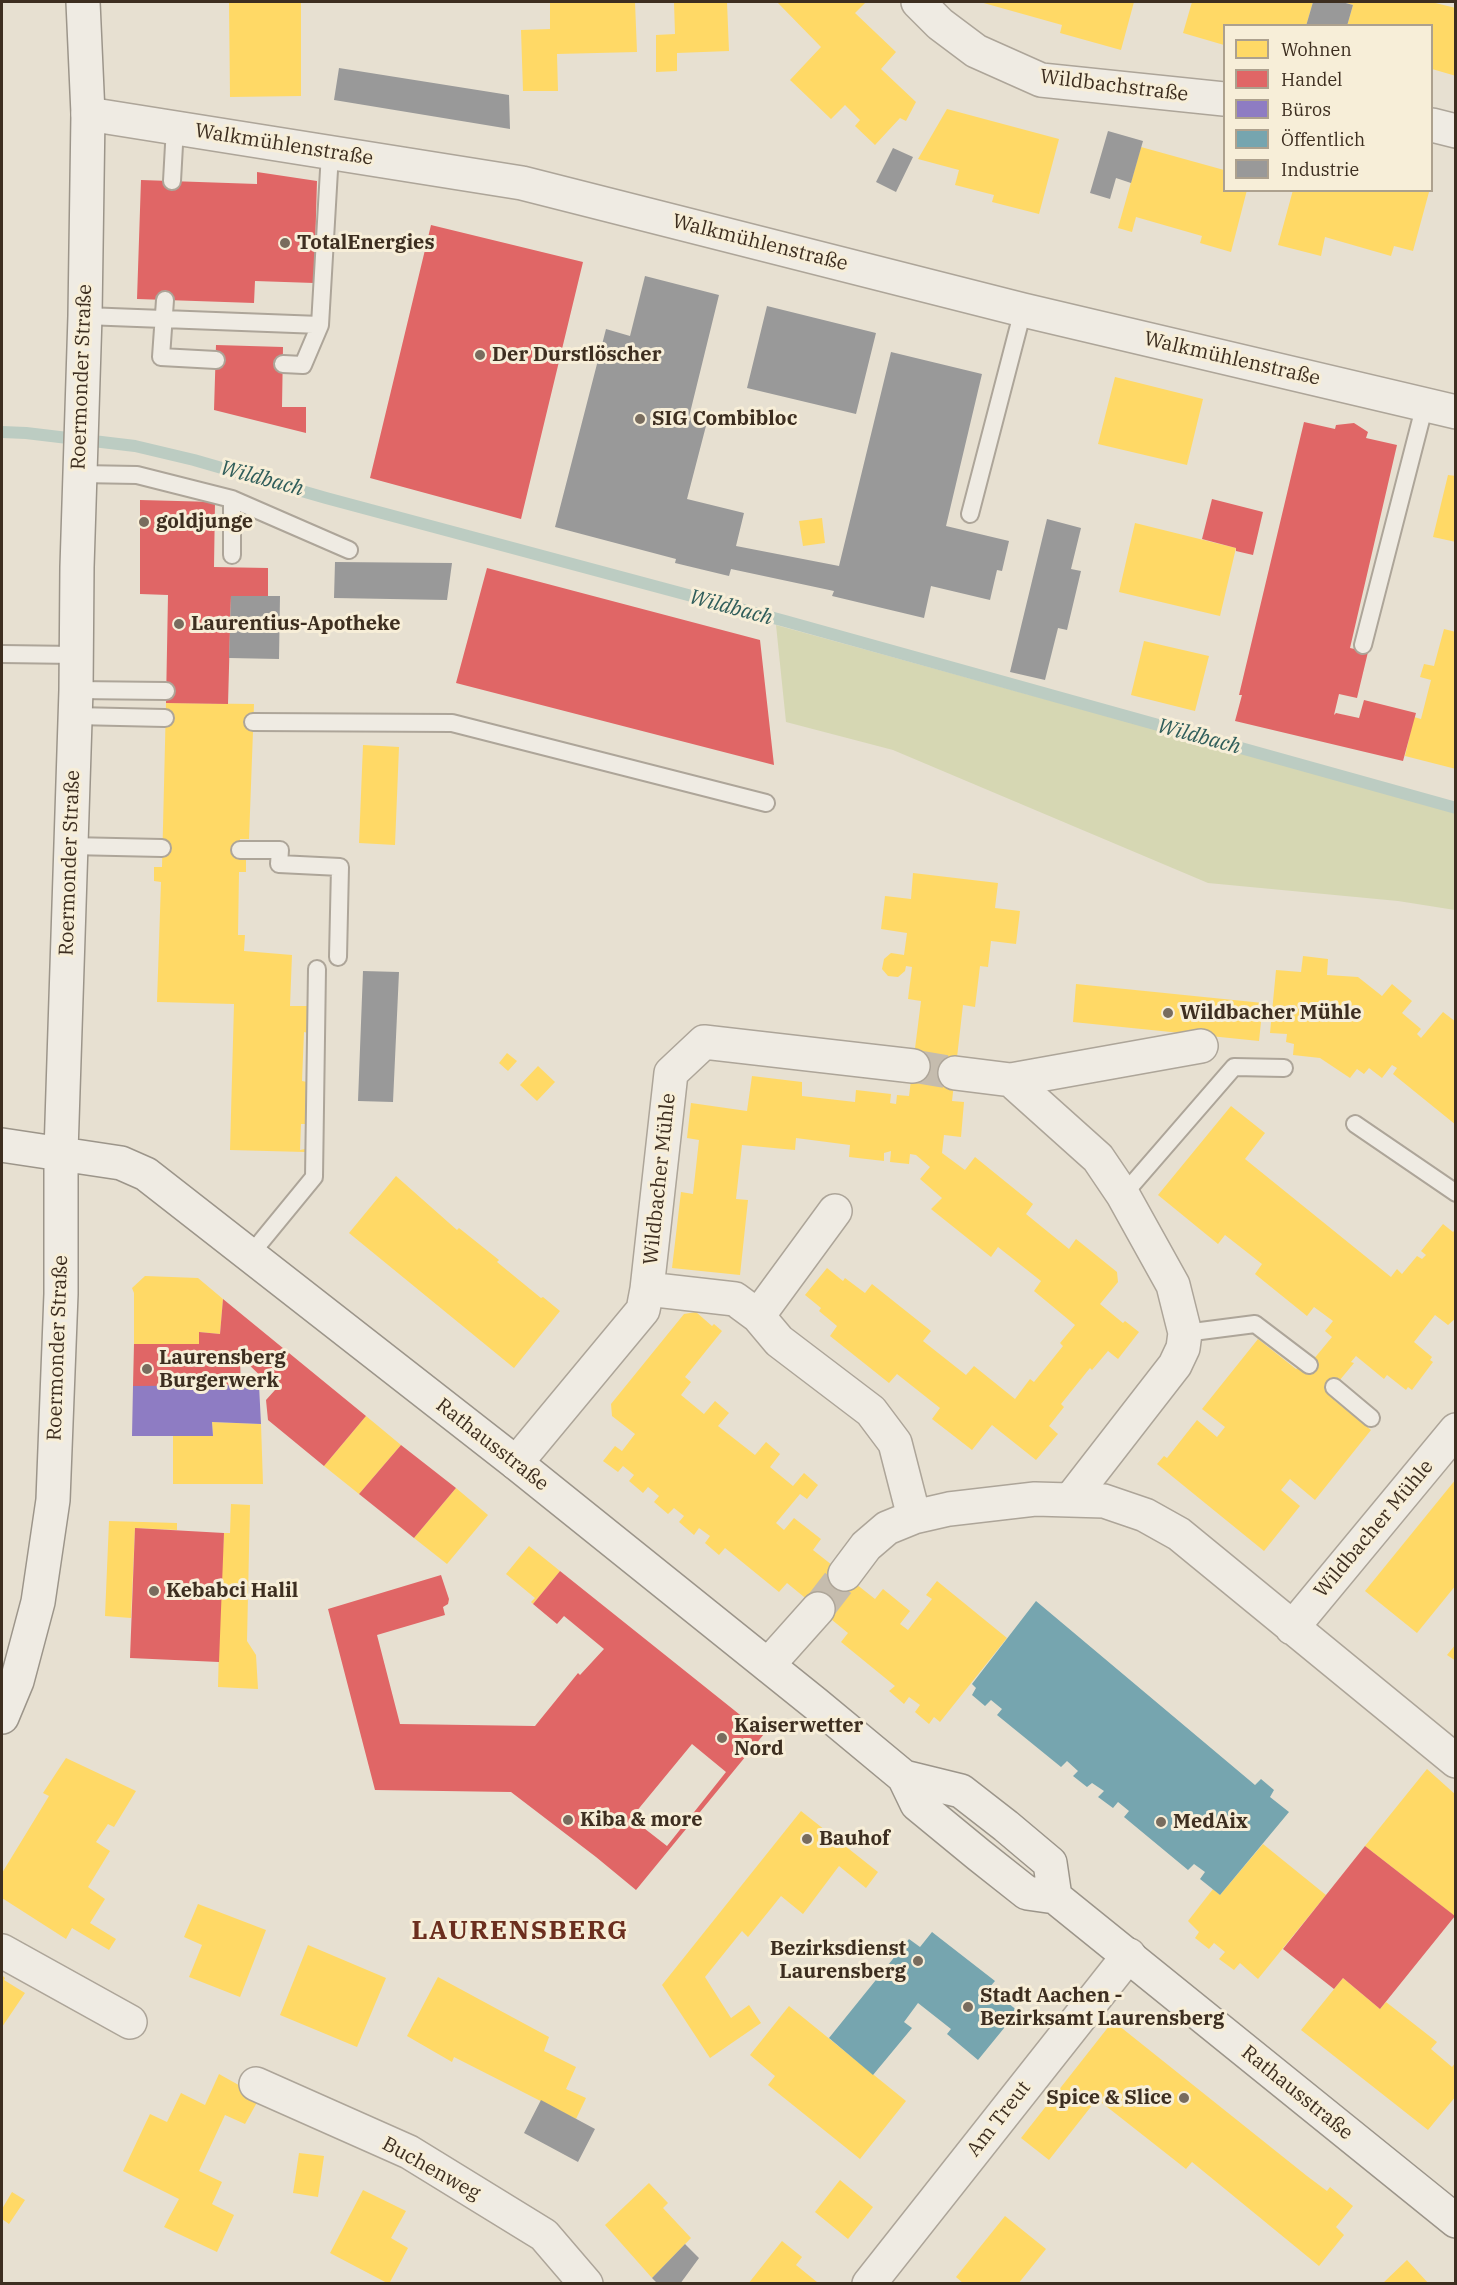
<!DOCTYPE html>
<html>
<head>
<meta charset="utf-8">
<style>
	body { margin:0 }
	#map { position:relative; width:1457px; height:2285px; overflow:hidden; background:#e7e0d1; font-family:"IBM Plex Serif",serif }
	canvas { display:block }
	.frame { position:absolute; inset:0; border:3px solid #3d2e20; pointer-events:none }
	.legend { position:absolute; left:1223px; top:24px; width:210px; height:168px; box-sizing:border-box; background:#f7eed8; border:2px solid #ada18e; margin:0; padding:8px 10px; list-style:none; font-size:18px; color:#3d2e20 }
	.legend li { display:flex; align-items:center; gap:12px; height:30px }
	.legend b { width:30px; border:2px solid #ada18e }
</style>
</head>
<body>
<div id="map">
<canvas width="1457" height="2285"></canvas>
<div class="frame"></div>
<ul class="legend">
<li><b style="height:16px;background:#ffd966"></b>Wohnen</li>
<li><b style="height:16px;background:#e06666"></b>Handel</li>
<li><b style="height:16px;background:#8e7cc3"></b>Büros</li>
<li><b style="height:16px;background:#76a5af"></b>Öffentlich</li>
<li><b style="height:16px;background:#999"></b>Industrie</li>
</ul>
</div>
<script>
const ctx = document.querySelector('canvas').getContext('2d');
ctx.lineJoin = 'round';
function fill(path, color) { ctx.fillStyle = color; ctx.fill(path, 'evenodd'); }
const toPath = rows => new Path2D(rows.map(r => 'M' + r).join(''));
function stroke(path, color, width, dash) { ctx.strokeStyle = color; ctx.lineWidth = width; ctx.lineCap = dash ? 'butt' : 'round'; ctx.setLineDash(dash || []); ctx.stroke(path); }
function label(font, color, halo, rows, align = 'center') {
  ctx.font = font + ' "IBM Plex Serif",serif'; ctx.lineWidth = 6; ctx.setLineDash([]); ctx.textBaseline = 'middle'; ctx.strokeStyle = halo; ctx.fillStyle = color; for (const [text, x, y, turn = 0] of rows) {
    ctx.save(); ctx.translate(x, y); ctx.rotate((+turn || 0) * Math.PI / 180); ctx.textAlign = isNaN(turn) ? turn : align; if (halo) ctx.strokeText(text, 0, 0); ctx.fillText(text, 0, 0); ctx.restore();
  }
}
fill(toPath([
	[776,625,1455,812,1455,910,1398,901,1208,883,893,750,786,722]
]), '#d6d7b3');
fill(toPath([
	[229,2,301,2,301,96,230,97],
	[550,2,635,2,637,52,557,54,558,91,523,91,521,30,550,29],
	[674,2,727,2,729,51,677,53,677,71,656,72,656,35,675,34],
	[779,2,866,2,855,13,896,52,881,69,916,102,906,121,900,118,875,145,855,126,860,120,845,105,831,119,790,80,821,47,778,3],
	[980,2,1134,2,1121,50,1060,33,1062,25],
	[1192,2,1313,2,1306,26,1224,26,1224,45,1183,33],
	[1344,2,1431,2,1456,8,1456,76,1432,69,1432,26,1347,26,1353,5],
	[947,109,1059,139,1039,214,992,202,994,195,955,185,959,170,918,159],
	[1141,147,1224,170,1224,190,1247,190,1231,252,1200,243,1202,236,1136,217,1132,232,1118,228],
	[1293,190,1424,190,1429,192,1413,251,1394,246,1391,256,1325,237,1321,256,1278,245],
	[1115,377,1203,399,1187,465,1098,444],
	[1448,475,1456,476,1456,542,1433,537],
	[822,518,825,543,803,546,799,521],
	[1135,523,1236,548,1220,616,1119,592],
	[1444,629,1456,632,1456,769,1405,756,1414,717,1421,719,1431,680,1420,677,1424,664,1434,666],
	[1144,641,1209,656,1195,711,1131,695],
	[166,703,254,704,249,839,240,839,240,859,246,859,246,872,239,872,238,935,245,935,244,951,292,955,290,1006,309,1006,308,1033,304,1032,302,1081,307,1082,305,1124,301,1124,300,1150,305,1149,305,1152,230,1150,234,1004,157,1002,161,882,154,881,154,867,162,867],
	[363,745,399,747,395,845,359,843],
	[913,873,998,883,995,908,1020,911,1016,944,991,941,988,967,980,966,975,1007,963,1005,952,1101,964,1102,961,1137,944,1135,942,1153,965,1170,975,1157,1033,1204,1026,1214,1069,1249,1076,1239,1117,1272,1118,1282,1100,1304,1123,1323,1125,1321,1139,1332,1118,1359,1108,1351,1092,1370,1090,1368,1061,1404,1064,1407,1049,1426,1058,1434,1036,1460,992,1425,972,1450,932,1419,940,1408,897,1374,889,1383,830,1336,837,1326,819,1311,821,1308,805,1295,827,1268,843,1281,845,1278,865,1293,872,1284,931,1331,923,1341,966,1375,974,1366,1015,1399,1030,1379,1034,1382,1063,1346,1060,1343,1075,1325,1034,1291,1041,1281,998,1247,991,1257,931,1209,942,1198,920,1179,930,1167,916,1155,910,1154,909,1164,890,1162,891,1151,884,1153,884,1161,849,1157,850,1145,796,1138,795,1150,742,1145,736,1199,748,1200,740,1275,672,1268,681,1192,693,1194,699,1140,687,1138,691,1103,747,1111,752,1076,802,1082,802,1096,855,1102,856,1090,891,1094,890,1103,896,1104,897,1095,909,1096,921,1001,908,999,912,967,906,966,905,971,898,977,888,976,882,969,884,959,891,953,904,955,907,933,881,929,885,896,911,899],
	[1303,956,1328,959,1327,975,1358,977,1382,996,1392,984,1412,1001,1402,1013,1421,1029,1417,1034,1421,1038,1443,1012,1456,1022,1456,1125,1393,1074,1397,1068,1392,1065,1382,1078,1369,1068,1364,1074,1357,1069,1350,1078,1320,1058,1293,1055,1294,1044,1286,1042,1287,1034,1270,1033,1276,970,1301,972],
	[1076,984,1263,1003,1259,1041,1073,1022],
	[507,1053,517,1061,508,1071,499,1063],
	[538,1066,555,1082,537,1101,520,1085],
	[1231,1106,1265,1133,1245,1159,1391,1277,1397,1269,1402,1274,1417,1256,1422,1259,1426,1255,1421,1251,1443,1224,1453,1232,1456,1228,1456,1318,1448,1325,1435,1315,1414,1342,1432,1357,1430,1360,1433,1362,1412,1390,1408,1387,1406,1390,1387,1375,1384,1379,1356,1356,1351,1362,1354,1363,1329,1393,1335,1398,1334,1400,1371,1430,1315,1500,1290,1479,1281,1490,1300,1506,1264,1551,1157,1464,1164,1456,1167,1458,1197,1420,1217,1437,1225,1427,1202,1409,1258,1339,1296,1369,1298,1368,1303,1372,1332,1337,1325,1331,1333,1321,1314,1307,1307,1316,1255,1274,1262,1264,1225,1235,1218,1244,1158,1195],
	[396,1176,457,1230,459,1228,499,1260,497,1262,541,1298,543,1297,560,1311,514,1368,349,1233],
	[145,1276,198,1278,223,1299,220,1334,199,1332,199,1344,134,1344,134,1293,132,1288],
	[696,1312,712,1326,714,1324,722,1331,685,1377,691,1382,681,1395,704,1414,715,1401,729,1413,718,1426,755,1455,766,1442,780,1454,770,1467,793,1486,804,1473,818,1485,807,1499,800,1494,776,1523,784,1530,794,1518,821,1539,813,1550,875,1599,883,1589,910,1611,900,1624,908,1630,932,1599,926,1595,937,1581,1007,1638,940,1722,934,1717,929,1724,915,1712,920,1705,909,1697,904,1704,889,1691,895,1686,841,1642,848,1633,787,1583,779,1592,725,1548,719,1555,705,1543,710,1536,699,1528,694,1535,679,1522,684,1516,674,1508,668,1514,654,1502,659,1496,648,1487,643,1493,629,1481,634,1475,623,1466,618,1472,603,1461,615,1446,622,1451,635,1434,612,1416,611,1404,684,1314],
	[366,1416,401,1445,359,1494,324,1466],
	[212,1422,261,1424,263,1484,173,1484,173,1436,213,1436],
	[1456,1479,1456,1585,1417,1633,1365,1591],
	[456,1488,488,1515,447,1564,414,1538],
	[231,1504,250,1505,247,1641,256,1655,258,1689,218,1687,220,1603,224,1533,230,1533],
	[109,1521,177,1523,177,1530,135,1528,131,1618,105,1616],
	[529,1546,560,1571,533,1604,531,1602,535,1598,506,1574],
	[1456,1644,1456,1661,1447,1655],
	[66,1758,136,1791,114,1827,108,1824,96,1842,110,1851,88,1887,105,1899,90,1923,116,1939,109,1950,72,1928,66,1939,2,1898,2,1873,49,1796,43,1793],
	[1427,1769,1456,1795,1456,1917,1365,1846],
	[801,1811,878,1872,866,1888,839,1866,803,1914,781,1896,748,1937,742,1931,705,1977,731,2018,749,2005,761,2023,710,2058,662,1985],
	[1263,1844,1326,1895,1258,1979,1240,1963,1234,1970,1219,1959,1225,1952,1214,1943,1209,1949,1195,1938,1199,1932,1188,1921,1213,1889,1220,1895],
	[198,1904,266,1930,240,1997,189,1977,202,1945,184,1937],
	[308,1945,386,1978,357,2047,280,2015],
	[2,1975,5,1978,4,1980,25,1993,2,2027],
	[438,1977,549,2037,544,2051,576,2067,566,2089,586,2098,576,2119,454,2057,452,2062,407,2036],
	[1343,1978,1380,2009,1386,2002,1437,2042,1431,2049,1452,2067,1456,2062,1456,2096,1428,2130,1301,2030],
	[789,2006,906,2101,860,2159,768,2085,775,2076,750,2055],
	[1113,2021,1307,2176,1327,2191,1330,2187,1353,2206,1336,2227,1344,2235,1319,2266,1192,2162,1186,2169,1097,2099,1049,2160,1021,2138],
	[219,2074,260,2097,245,2124,225,2115,199,2171,222,2182,212,2204,234,2215,217,2252,164,2227,179,2199,123,2171,150,2114,167,2122,181,2093,205,2105],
	[299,2153,324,2156,318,2197,293,2193],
	[840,2180,873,2207,848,2239,815,2212],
	[649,2183,668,2203,663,2208,691,2238,652,2278,605,2225],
	[363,2190,406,2211,391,2238,408,2248,389,2284,330,2253],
	[12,2192,25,2200,9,2224,2,2219,2,2209],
	[1005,2216,1046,2249,1018,2284,964,2284,956,2277],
	[782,2241,802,2257,796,2265,817,2282,815,2284,748,2284],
	[1407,2260,1429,2284,1382,2284]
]), '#ffd966');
fill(toPath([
	[257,172,317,181,314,283,255,281,254,303,137,299,141,180,257,184],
	[431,225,583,262,521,519,370,478],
	[216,345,283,347,282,407,306,407,306,433,214,410],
	[1304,422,1335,429,1336,425,1354,423,1368,432,1366,438,1397,445,1350,648,1368,652,1357,698,1339,694,1334,715,1336,713,1359,718,1364,700,1416,713,1403,761,1235,721,1242,695,1239,695],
	[1212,499,1263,512,1253,555,1236,551,1236,548,1202,539],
	[140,500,215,502,214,567,268,568,268,596,231,596,228,704,166,703,168,595,140,594],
	[487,568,760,640,774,765,456,683],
	[223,1299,366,1416,324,1466,268,1420,266,1400,275,1390,243,1359,240,1361,241,1386,133,1386,134,1344,199,1344,199,1332,220,1334],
	[401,1445,456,1488,414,1538,359,1494],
	[135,1528,224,1533,219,1662,130,1658],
	[560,1571,764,1734,636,1890,596,1857,511,1792,375,1790,328,1609,441,1575,449,1599,448,1604,443,1607,445,1615,377,1635,400,1724,535,1726,578,1673,580,1675,604,1649,564,1616,557,1624,533,1604],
	[692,1744,726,1772,667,1846,631,1818],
	[1365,1846,1455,1916,1380,2009,1343,1978,1334,1989,1283,1949]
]), '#e06666');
fill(toPath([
	[259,1385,261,1424,212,1422,213,1436,132,1436,133,1386]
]), '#8e7cc3');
fill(toPath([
	[1036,1601,1255,1785,1261,1779,1274,1790,1270,1797,1289,1812,1220,1895,1200,1879,1205,1872,1194,1864,1188,1870,1124,1817,1129,1811,1118,1802,1113,1808,1098,1797,1104,1791,1092,1783,1087,1787,1073,1776,1078,1771,1067,1761,1061,1767,997,1715,1002,1709,991,1700,985,1706,972,1695,976,1688,972,1684],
	[932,1932,995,1981,989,1988,1018,2011,978,2060,947,2034,951,2029,918,2003,904,2022,912,2028,873,2075,829,2038,909,1939,920,1947]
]), '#76a5af');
fill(toPath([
	[1313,2,1342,2,1353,5,1347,26,1306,26],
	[339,68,509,95,510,129,334,100],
	[1108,131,1143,141,1131,183,1116,178,1110,199,1090,193],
	[893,148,913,157,896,192,876,182],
	[645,276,719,295,689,417,707,422,687,499,744,513,736,546,839,566,891,352,982,374,946,526,1009,541,1002,571,997,570,990,600,931,586,924,618,832,596,834,591,731,569,729,576,675,563,676,559,555,527,606,329,630,336],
	[767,306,876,333,856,414,747,388],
	[1047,519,1081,528,1071,569,1081,571,1067,630,1058,628,1045,680,1010,672],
	[335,562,452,563,447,600,334,598],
	[231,596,280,596,279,659,229,658],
	[363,971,399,972,393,1102,358,1101],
	[541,2100,595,2129,578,2162,524,2133],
	[685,2244,699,2258,680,2284,658,2284,652,2278]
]), '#999');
stroke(toPath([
	[2,432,26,433,135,446,194,460,326,498,785,621,1456,808]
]), '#bcccc2', 12);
stroke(toPath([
	[913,1066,955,1073],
	[818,1609,845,1574]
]), '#c5bcae', 33, [33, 16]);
const lane = toPath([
	[172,181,175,127],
	[165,300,161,357,216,360],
	[85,316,320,325],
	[283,364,303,365,320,325,330,153],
	[80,474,137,475,232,499,349,550],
	[970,514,1023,310],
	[232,555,232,499],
	[1363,645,1425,404],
	[2,654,76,655],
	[76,690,166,691],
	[75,716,165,718],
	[253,722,452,723,766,803],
	[70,846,162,848],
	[240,850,280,850,279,864,340,867,338,957],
	[1355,1124,1456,1193],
	[1123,1195,1234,1067,1284,1068],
	[250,1255,314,1177,317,969],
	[1185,1333,1255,1324,1309,1365],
	[1334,1387,1371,1418]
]);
const street = toPath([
	[918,2,940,24,976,51,1041,80,1224,99],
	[88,114,522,183,1023,310,1456,412],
	[1432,125,1456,131],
	[955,1073,1011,1080,1201,1046],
	[1011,1080,1098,1158,1123,1195,1173,1285,1185,1333,1183,1348,1175,1365,1071,1499],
	[647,1289,735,1299,758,1316,779,1341,871,1411,895,1443,914,1517],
	[758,1316,835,1211],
	[516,1463,643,1310,647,1289,671,1073,704,1042,913,1066],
	[845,1574,866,1546,887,1528,914,1517,949,1509,1035,1499,1104,1501,1145,1515,1179,1534,1456,1761],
	[1292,1628,1456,1430],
	[768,1665,818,1609],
	[2,1951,130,2022],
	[256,2084,409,2152,544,2235,586,2284],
	[869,2284,1129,1955]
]);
const secondary = toPath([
	[2,1145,121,1163,146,1174,516,1463,816,1704,904,1777,917,1804,979,1855,1027,1893,1055,1897,1456,2221],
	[2,1717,17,1681,38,1602,53,1500,61,1294,61,1152,76,690,77,567,85,316,88,114,83,2],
	[904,1777,961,1791,1006,1826,1050,1863,1055,1897]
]);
stroke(lane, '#ada599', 20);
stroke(street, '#ada599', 36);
stroke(secondary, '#9c958a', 36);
stroke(lane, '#efebe3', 16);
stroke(street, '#efebe3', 33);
stroke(secondary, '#efebe3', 33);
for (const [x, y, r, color] of [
	[285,243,6,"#786c5e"],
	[480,355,6,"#786c5e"],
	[640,419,6,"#786c5e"],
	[144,522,6,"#786c5e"],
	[179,624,6,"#786c5e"],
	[1168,1013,6,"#786c5e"],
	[147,1369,6,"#786c5e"],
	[154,1591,6,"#786c5e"],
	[722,1738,6,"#786c5e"],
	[568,1820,6,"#786c5e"],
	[1161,1822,6,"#786c5e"],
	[807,1839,6,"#786c5e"],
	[918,1961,6,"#786c5e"],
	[968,2007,6,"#786c5e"],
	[1184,2098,6,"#786c5e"]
]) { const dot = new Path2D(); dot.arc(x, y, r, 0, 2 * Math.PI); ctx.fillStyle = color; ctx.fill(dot); stroke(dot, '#f7eed8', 2); }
label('20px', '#3d2e20', '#f7eed8', [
	["Wildbachstraße",1114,86,7],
	["Walkmühlenstraße",284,145,9],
	["Walkmühlenstraße",760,243,14],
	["Walkmühlenstraße",1232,359,13],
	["Roermonder Straße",82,377,-88],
	["Roermonder Straße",70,863,-88],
	["Wildbacher Mühle",660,1179,-84],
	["Roermonder Straße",58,1348,-88],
	["Rathausstraße",492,1445,38],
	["Wildbacher Mühle",1374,1529,-50],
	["Rathausstraße",1297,2093,39],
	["Am Treut",999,2119,-52],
	["Buchenweg",431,2169,29]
]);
label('bold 20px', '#3d2e20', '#f7eed8', [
	["TotalEnergies",297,243],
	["Der Durstlöscher",492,355],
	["SIG Combibloc",652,419],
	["goldjunge",156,522],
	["Laurentius-Apotheke",191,624],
	["Wildbacher Mühle",1180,1013],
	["Laurensberg",159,1358],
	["Burgerwerk",159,1381],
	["Kebabci Halil",166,1591],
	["Kaiserwetter",734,1726],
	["Nord",734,1749],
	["Kiba & more",580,1820],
	["MedAix",1173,1822],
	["Bauhof",819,1839],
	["Bezirksdienst",906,1949,"right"],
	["Laurensberg",906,1972,"right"],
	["Stadt Aachen -",980,1996],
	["Bezirksamt Laurensberg",980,2019],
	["Spice & Slice",1172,2098,"right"]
], 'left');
label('italic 21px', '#2f5d5a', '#f7eed8', [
	["Wildbach",262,479,15],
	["Wildbach",731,608,15],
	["Wildbach",1199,737,15]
]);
ctx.letterSpacing = '1.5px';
label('bold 26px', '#6b2e1e', '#f7eed8', [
	["LAURENSBERG",520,1931]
]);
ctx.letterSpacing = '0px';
</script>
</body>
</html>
